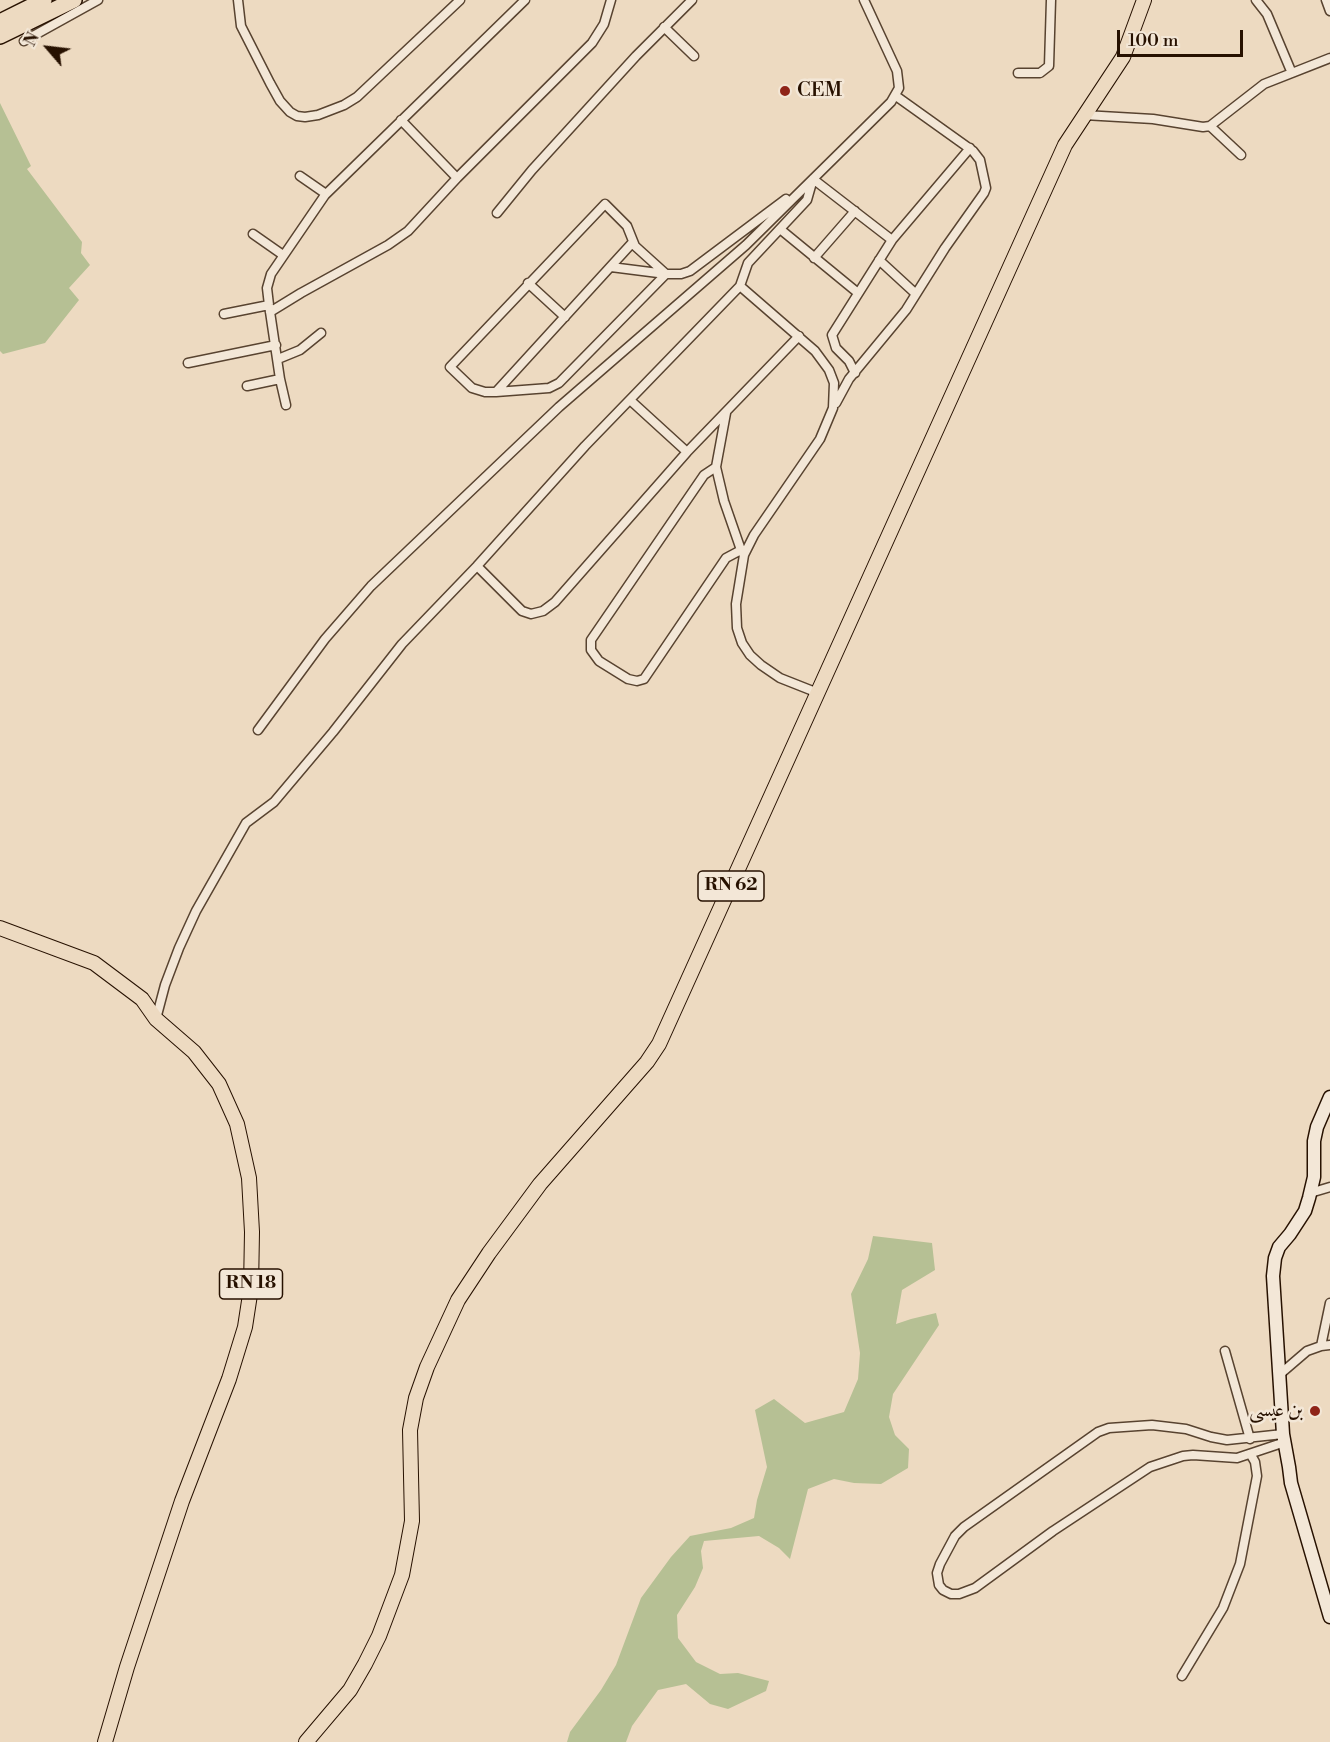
<!DOCTYPE html>
<html>
<head>
<meta charset="utf-8">
<style>
	body { margin:0 }
	#map { position:relative; width:1330px; height:1742px; overflow:hidden; background:#eddac1; font-family:"Libre Bodoni",serif }
	canvas { display:block }
	.north { position:absolute; left:18px; top:18px; width:60px; height:60px; -webkit-text-stroke:4px #f3e7d7; paint-order:stroke; rotate:298deg; font-size:16px; font-weight:700; line-height:24px; text-align:center; color:#271100 }
	.north::after { content:''; display:block; margin:auto; width:21px; height:27px; background:#271100; clip-path:polygon(50% 0,100% 100%,50% 72%,0 100%) }
	.scale { position:absolute; left:1117px; top:30px; width:126px; height:27px; box-sizing:border-box; border:3px solid #271100; border-top:0; padding-left:8px; font-size:18px; line-height:21px; white-space:nowrap; color:#271100; -webkit-text-stroke:4px #f3e7d7; paint-order:stroke }
</style>
</head>
<body>
<div id="map">
<canvas width="1330" height="1742"></canvas>
<div class="north">N</div>
<div class="scale">100 m</div>
</div>
<script>
const ctx = document.querySelector('canvas').getContext('2d');
ctx.lineJoin = 'round';
function fill(path, color) { ctx.fillStyle = color; ctx.fill(path, 'evenodd'); }
const toPath = rows => new Path2D(rows.map(r => 'M' + r).join(''));
function stroke(path, color, width, dash) { ctx.strokeStyle = color; ctx.lineWidth = width; ctx.lineCap = dash ? 'butt' : 'round'; ctx.setLineDash(dash || []); ctx.stroke(path); }
function label(font, color, halo, rows, align = 'center') {
  ctx.font = font + ' "Libre Bodoni",Amiri,serif'; ctx.lineWidth = 5; ctx.setLineDash([]); ctx.textBaseline = 'middle'; ctx.strokeStyle = halo; ctx.fillStyle = color; for (const [text, x, y, turn = 0] of rows) {
    ctx.save(); ctx.translate(x, y); ctx.rotate((+turn || 0) * Math.PI / 180); ctx.textAlign = isNaN(turn) ? turn : align; if (halo) ctx.strokeText(text, 0, 0); ctx.fillText(text, 0, 0); ctx.restore();
  }
}
fill(toPath([
	[0,103,31,166,27,169,82,242,81,253,90,265,69,288,79,300,45,343,3,354,0,351],
	[873,1236,932,1243,935,1270,902,1290,896,1324,911,1319,936,1313,939,1325,893,1394,889,1417,895,1435,909,1449,908,1468,881,1484,854,1483,834,1479,808,1489,790,1559,779,1548,759,1536,704,1541,701,1551,703,1568,695,1587,677,1615,678,1638,696,1662,720,1674,738,1673,769,1681,766,1691,728,1709,710,1704,686,1684,658,1690,632,1726,626,1742,567,1742,570,1732,601,1690,616,1665,641,1598,671,1557,690,1536,731,1528,754,1518,757,1500,767,1467,755,1410,774,1399,805,1423,844,1412,858,1379,860,1353,851,1294,868,1259]
]), '#b6c094');
const street = toPath([
	[238,0,241,26,270,83,280,101,290,112,297,116,305,117,318,115,344,105,357,97,460,0],
	[1256,0,1267,14,1291,71],
	[1326,0,1330,11],
	[664,27,694,56],
	[24,41,98,0],
	[1018,73,1040,73,1049,66,1051,0],
	[1084,115,1153,119,1203,127,1210,126,1264,84,1330,58],
	[401,120,457,178],
	[1210,126,1241,155],
	[300,176,326,194],
	[813,179,892,240],
	[497,213,532,170,636,56,692,0],
	[780,229,858,293],
	[253,234,283,255],
	[814,258,855,211],
	[879,260,916,294],
	[611,267,666,274,681,274,690,271,786,199],
	[528,283,565,317],
	[740,286,815,351,829,370,834,383,833,408,820,439,754,535,744,555,736,604,737,628,742,643,750,655,761,665,780,678,818,693],
	[270,312,301,293,388,245,408,231,457,178,592,43,604,24,611,0],
	[224,314,269,305],
	[278,359,300,350,321,333],
	[188,363,276,345],
	[855,373,849,361,836,348,832,335,892,240,970,148],
	[247,386,280,379],
	[496,392,549,388,559,383,666,274,635,246,627,226,605,204,450,367,472,388,485,392,496,392,633,242],
	[630,400,687,452],
	[836,403,849,379,906,310,945,248,984,193,986,188,980,160,973,151,896,96],
	[286,405,280,379,269,305,267,288,271,274,325,195,525,0],
	[726,413,716,467,704,475,591,640,591,650,599,661,628,679,637,681,644,679,726,558,741,550,744,555],
	[716,467,724,501,741,550],
	[477,566,522,611,531,614,543,611,555,602,687,452,799,336],
	[258,730,325,639,371,586,559,407,746,245,891,102,899,88,897,71,864,0],
	[156,1019,165,985,179,948,196,911,246,823,274,802,333,732,402,644,477,566,585,446,740,286,748,263,807,200,813,179],
	[1310,1193,1330,1187],
	[1321,1346,1330,1303],
	[1225,1351,1250,1439],
	[1279,1375,1307,1351,1321,1346,1330,1345],
	[1283,1434,1227,1440,1211,1437,1186,1429,1152,1425,1109,1428,1098,1432,964,1527,955,1536,940,1564,937,1573,939,1585,943,1590,951,1594,959,1594,975,1588,1053,1531,1150,1467,1183,1456,1193,1455,1237,1458,1285,1442],
	[1182,1676,1223,1608,1240,1564,1257,1476,1255,1462,1251,1455]
]);
const secondary = toPath([
	[1330,1097,1317,1127,1314,1141,1314,1177,1309,1198,1305,1211,1290,1234,1279,1247,1275,1258,1273,1276,1283,1434,1289,1467,1291,1483,1330,1617]
]);
const primary = toPath([
	[0,928,94,963,142,999,156,1019,194,1052,219,1084,237,1124,249,1178,252,1232,251,1288,245,1327,229,1379,182,1501,127,1667,105,1742],
	[306,1742,350,1690,365,1664,379,1636,402,1575,412,1521,410,1430,416,1398,427,1367,458,1300,489,1253,540,1184,647,1062,659,1044,1065,145,1123,57,1144,0]
]);
const highway = toPath([
	[0,22,44,0],
	[0,36,74,0]
]);
stroke(street, '#584330', 11);
stroke(secondary, '#271100', 15);
stroke(primary, '#271100', 16);
stroke(highway, '#271100', 18);
stroke(street, '#f3e7d7', 8);
stroke(secondary, '#f3e7d7', 12);
stroke(primary, '#eddac1', 14);
stroke(highway, '#eddac1', 15);
for (const [x, y, r, color] of [
	[785,91,6,"#8f2418"],
	[1315,1411,6,"#8f2418"]
]) { const dot = new Path2D(); dot.arc(x, y, r, 0, 2 * Math.PI); ctx.fillStyle = color; ctx.fill(dot); stroke(dot, '#f3e7d7', 2); }
for (const [x, y, w] of [
	[731,886,66],
	[251,1284,63]
]) { const box = new Path2D(); box.roundRect(x - w / 2, y - 15, w, 30, 4.5); ctx.fillStyle = '#f3e7d7'; ctx.fill(box); stroke(box, '#271100', 1.5); }
label('bold 18px', '#271100', null, [
	["RN 62",731,886],
	["RN 18",251,1284]
]);
label('20px', '#271100', '#f3e7d7', [
	["CEM",797,91],
	["بن عيسى",1303,1411,"right"]
], 'left');
</script>
</body>
</html>
